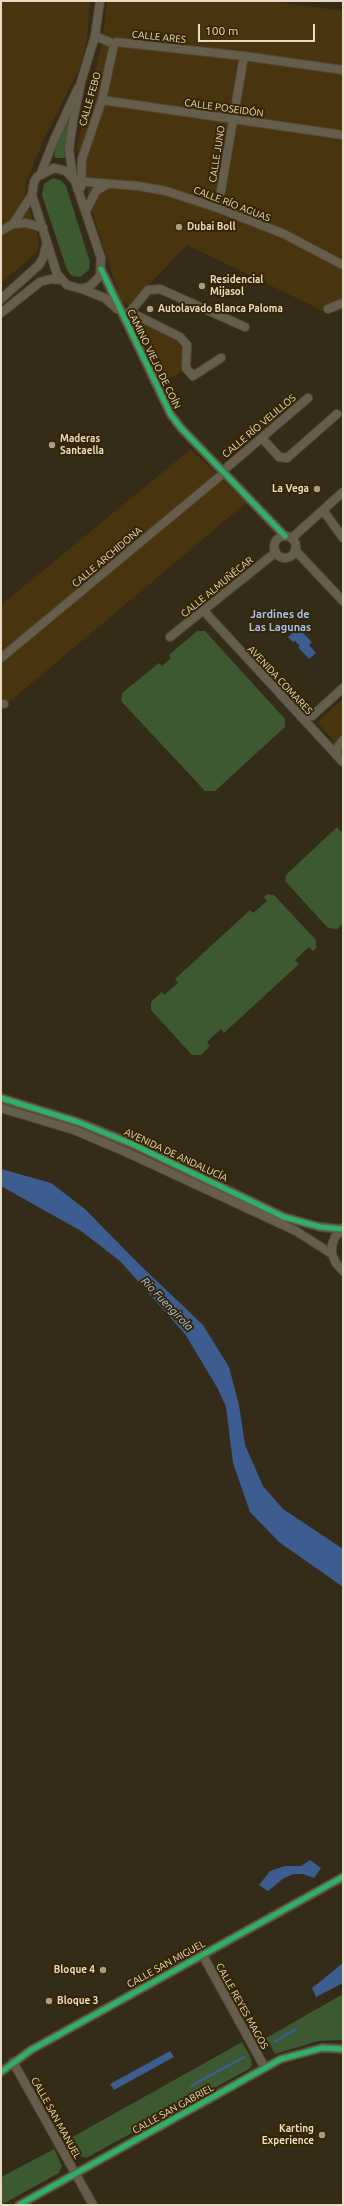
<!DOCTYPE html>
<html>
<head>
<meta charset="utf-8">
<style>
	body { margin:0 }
	#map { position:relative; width:344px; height:2206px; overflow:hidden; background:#342b18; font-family:Ubuntu,sans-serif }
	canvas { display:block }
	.frame { position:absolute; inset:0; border:2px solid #e8dac3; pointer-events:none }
	.scale { position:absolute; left:198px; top:24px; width:117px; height:18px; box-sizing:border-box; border:2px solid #e8dac3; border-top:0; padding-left:5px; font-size:12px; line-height:14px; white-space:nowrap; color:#e8dac3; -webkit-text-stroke:3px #362501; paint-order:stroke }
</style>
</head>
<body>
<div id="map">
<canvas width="344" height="2206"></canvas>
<div class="frame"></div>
<div class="scale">100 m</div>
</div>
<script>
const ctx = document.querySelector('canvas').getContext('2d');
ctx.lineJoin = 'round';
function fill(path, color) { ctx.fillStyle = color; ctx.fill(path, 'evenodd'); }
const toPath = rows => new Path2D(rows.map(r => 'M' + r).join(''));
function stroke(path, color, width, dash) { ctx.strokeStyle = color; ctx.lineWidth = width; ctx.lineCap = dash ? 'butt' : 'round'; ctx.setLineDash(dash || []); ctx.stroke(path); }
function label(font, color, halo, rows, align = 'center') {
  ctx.font = font + ' Ubuntu,sans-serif'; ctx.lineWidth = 4; ctx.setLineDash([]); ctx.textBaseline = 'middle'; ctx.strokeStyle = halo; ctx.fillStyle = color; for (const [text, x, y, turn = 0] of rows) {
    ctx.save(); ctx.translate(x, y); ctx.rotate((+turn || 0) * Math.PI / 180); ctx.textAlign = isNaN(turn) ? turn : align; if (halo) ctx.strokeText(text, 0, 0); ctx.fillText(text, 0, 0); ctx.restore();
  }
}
fill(toPath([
	[1,1,90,1,87,40,80,67,44,139,25,185,25,195,38,235,38,248,35,254,1,283],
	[107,1,270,1,343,11,343,308,327,313,187,245,150,284,141,290,129,306,120,299,91,209,84,168,87,155,76,149,102,44],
	[134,317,167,335,183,346,181,372,163,381],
	[191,449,246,503,1,709,1,605],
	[343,699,343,751,317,722]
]), '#48340d');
fill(toPath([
	[70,113,65,158,56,158,54,156,58,140],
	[53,178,60,180,66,186,90,262,89,270,80,277,72,276,67,270,42,195,44,184],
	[197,631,205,631,285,719,285,727,215,791,205,791,121,701,122,693,159,663,162,666,171,658,169,655],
	[337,827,341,832,343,830,343,923,337,929,328,928,285,881,286,875],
	[267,894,274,895,316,940,316,948,313,951,309,947,295,960,299,964,224,1033,221,1029,207,1042,210,1046,201,1055,192,1055,151,1010,151,1002,162,992,164,995,178,983,175,979,250,910,253,913,267,901,264,897],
	[343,1994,343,2040,318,2041,275,2054,266,2038],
	[242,2042,251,2058,252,2065,249,2069,86,2158,78,2155,69,2139],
	[54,2149,62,2166,59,2173,1,2205,1,2177]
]), '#3c5932');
fill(toPath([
	[298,628,312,642,309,645,316,653,309,659,298,647,300,646,295,641,293,642,288,637],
	[1,1169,51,1183,85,1209,137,1262,203,1325,229,1367,239,1405,245,1445,263,1486,283,1509,343,1549,343,1587,279,1542,250,1512,233,1463,226,1407,218,1389,185,1334,120,1261,81,1231,1,1186],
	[310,1860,321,1868,314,1878,303,1874,294,1874,284,1878,268,1891,259,1885,270,1871,285,1866,301,1866],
	[343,1963,343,1983,316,1997,312,1988],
	[170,2051,174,2057,114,2090,110,2084]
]), '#3d5c90');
stroke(toPath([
	[274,2042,296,2029],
	[191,2086,244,2057]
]), '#3d5c90', 2.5);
const minor = toPath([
	[95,36,114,44,116,42,244,56,343,70],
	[102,100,343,135],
	[54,168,66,171,75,181,101,258,100,276,90,286,82,289,67,285,57,274,32,195,34,182,37,177,54,168],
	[41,173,54,140,78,88],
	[73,177,69,150,73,121,81,82,95,36,100,1],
	[75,181,138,186,166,191,218,208,284,234,343,265],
	[81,187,82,159,102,100,114,44],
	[218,208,244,56],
	[86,211,96,191,106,185],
	[13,224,26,223,43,228],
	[1,231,13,224,32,195],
	[101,269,171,415,181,428,285,536],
	[82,289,105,298,117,309],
	[1,299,39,265,43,258,47,242],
	[328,309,343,303],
	[130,312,148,290,160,289,245,327],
	[1,313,40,282,51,279,61,280],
	[123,315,130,312,180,337,187,345,186,368,193,376,221,358],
	[262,438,279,457,287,458,337,414],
	[224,470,308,398],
	[323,510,343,538],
	'274 547a11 11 0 1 1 22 0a11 11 0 1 1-22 0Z',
	[292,538,343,492],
	[295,550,343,601],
	[203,610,343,762],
	[170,637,276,552],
	[1,658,225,472],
	[1,704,4,704],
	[301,717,312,716,343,688],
	[337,756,337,748,343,740],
	[1,1098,78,1122,132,1144,284,1217,320,1227,342,1229],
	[1,1108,74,1130,128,1153,296,1231,332,1254],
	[343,1228,335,1237,332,1245,332,1254,336,1263,343,1271],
	[202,1954,265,2068],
	[13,2062,93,2205],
	[1,2072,31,2050,343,1877],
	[19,2205,281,2059,322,2048,343,2049]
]);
stroke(minor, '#504739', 10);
stroke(minor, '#665e4c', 8);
stroke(toPath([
	[101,269,171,415,181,428,285,536],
	[1,1098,78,1122,132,1144,284,1217,320,1227,342,1229],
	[1,2072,31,2050,343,1877],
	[19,2205,281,2059,322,2048,343,2049]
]), '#2db169', 5);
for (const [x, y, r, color] of [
	[179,227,4,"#a99d87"],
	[202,286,4,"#a99d87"],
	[150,309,4,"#a99d87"],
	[52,445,4,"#a99d87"],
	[317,489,4,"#a99d87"],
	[103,1970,4,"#a99d87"],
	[49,2001,4,"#a99d87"],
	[322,2135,4,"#a99d87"]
]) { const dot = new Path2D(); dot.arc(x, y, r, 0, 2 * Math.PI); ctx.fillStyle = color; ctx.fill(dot); stroke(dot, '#362501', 1.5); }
label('10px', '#e8dac3', '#362501', [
	["CALLE ARES",159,37,6],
	["CALLE FEBO",90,99,-74],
	["CALLE POSEIDÓN",224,108,8],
	["CALLE JUNO",217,154,-81],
	["CALLE RÍO AGUAS",232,204,21],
	["CAMINO VIEJO DE COÍN",154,359,64],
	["CALLE RÍO VELILLOS",259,426,-40],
	["CALLE ARCHIDONA",107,557,-40],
	["CALLE ALMUÑÉCAR",217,587,-39],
	["AVENIDA COMARES",280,680,47],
	["AVENIDA DE ANDALUCÍA",176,1155,25],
	["CALLE SAN MIGUEL",166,1964,-29],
	["CALLE REYES MAGOS",242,2006,61],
	["CALLE SAN GABRIEL",173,2109,-29],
	["CALLE SAN MANUEL",56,2118,61]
]);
label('bold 10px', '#e8dac3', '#362501', [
	["Dubai Boll",187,227],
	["Residencial",210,280],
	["Mijasol",210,292],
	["Autolavado Blanca Paloma",158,309],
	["Maderas",60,439],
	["Santaella",60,451],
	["La Vega",309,489,"right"],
	["Bloque 4",95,1970,"right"],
	["Bloque 3",57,2001],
	["Karting",314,2129,"right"],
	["Experience",314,2141,"right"]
], 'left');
label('bold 11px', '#a1c0f3', '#362501', [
	["Jardines de",280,614],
	["Las Lagunas",280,627]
]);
label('italic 11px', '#accbff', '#362501', [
	["Rio Fuengirola",167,1304,46]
]);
</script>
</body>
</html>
